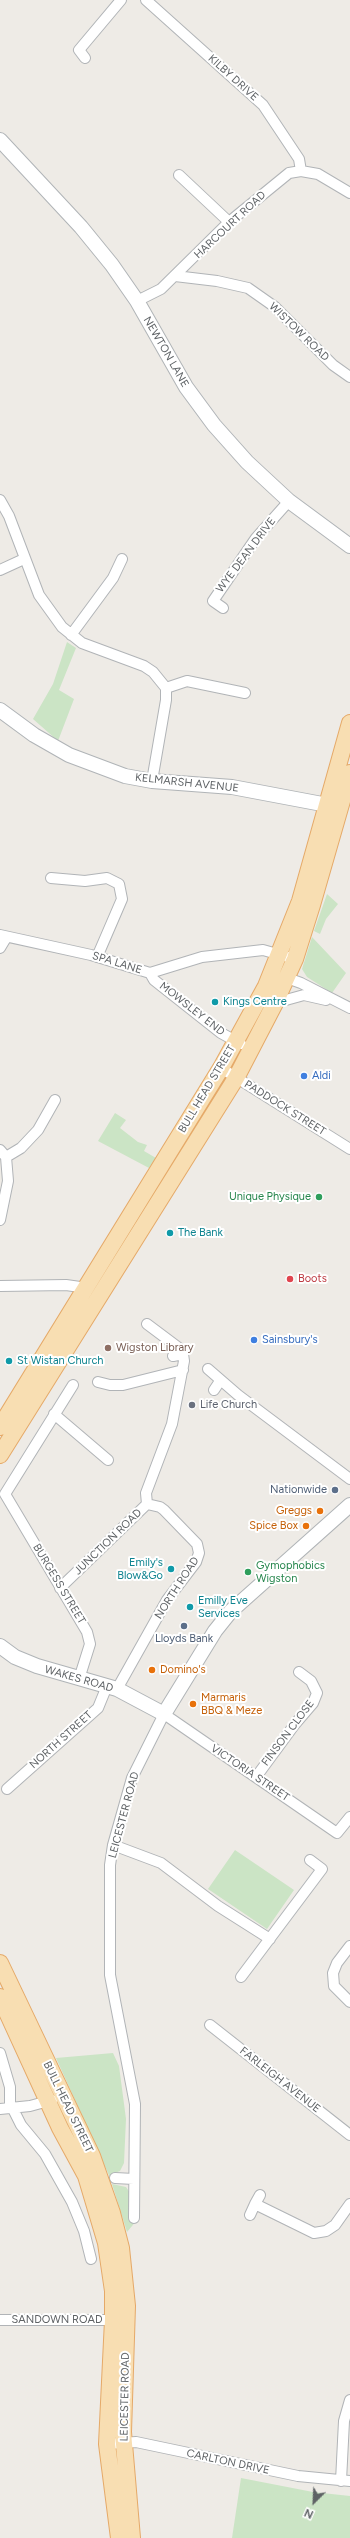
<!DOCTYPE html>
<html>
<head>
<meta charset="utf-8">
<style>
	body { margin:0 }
	#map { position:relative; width:350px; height:2538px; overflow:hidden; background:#eeebe6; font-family:Figtree,sans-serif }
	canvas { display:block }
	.north { position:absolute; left:294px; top:2482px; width:40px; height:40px; -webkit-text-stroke:3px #fff; paint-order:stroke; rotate:204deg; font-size:11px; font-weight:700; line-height:16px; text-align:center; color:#5e6265 }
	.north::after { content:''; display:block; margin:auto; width:14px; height:18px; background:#5e6265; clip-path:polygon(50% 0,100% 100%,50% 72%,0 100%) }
</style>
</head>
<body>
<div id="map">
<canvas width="350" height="2538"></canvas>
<div class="north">N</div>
</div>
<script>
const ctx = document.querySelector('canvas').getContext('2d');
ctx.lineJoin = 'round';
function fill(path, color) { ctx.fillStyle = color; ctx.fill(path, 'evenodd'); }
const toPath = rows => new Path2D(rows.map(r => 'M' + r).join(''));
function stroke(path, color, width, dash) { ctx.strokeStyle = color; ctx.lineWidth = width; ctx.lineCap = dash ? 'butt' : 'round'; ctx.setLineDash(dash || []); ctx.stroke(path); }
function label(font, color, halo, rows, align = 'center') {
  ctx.font = font + ' Figtree,sans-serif'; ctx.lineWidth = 4; ctx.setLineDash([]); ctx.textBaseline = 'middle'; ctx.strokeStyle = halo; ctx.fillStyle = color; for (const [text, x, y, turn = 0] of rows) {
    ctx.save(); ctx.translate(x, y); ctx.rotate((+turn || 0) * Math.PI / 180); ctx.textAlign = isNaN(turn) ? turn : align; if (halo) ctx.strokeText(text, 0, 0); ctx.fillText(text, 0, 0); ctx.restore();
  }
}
fill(toPath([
	[67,642,76,648,59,690,74,699,58,741,33,719,53,684],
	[327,894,338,904,326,919,320,934,314,931],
	[312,937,346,973,332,993,307,977,302,969],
	[115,1113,126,1120,120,1128,138,1142,147,1145,144,1151,156,1158,149,1168,98,1141],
	[235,1850,294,1890,267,1929,208,1889],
	[113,2053,119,2066,126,2119,124,2163,120,2171,112,2174,112,2182,56,2058],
	[112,2184,126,2187,130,2193,128,2219,137,2220,127,2232],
	[241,2478,313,2492,350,2496,350,2538,232,2538]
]), '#cbe4c5');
const street = toPath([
	[146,0,263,105,299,159,301,171],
	[85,58,79,50,121,0],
	[179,175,229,222],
	[175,276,217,281,248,288,275,307,333,365,350,377],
	[137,301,161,289,229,222,289,173,301,171,318,174,350,193],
	[0,500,9,516,39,595,62,627,82,643,144,666,153,672,166,688,166,700,152,781],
	[0,570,24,559],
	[223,608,213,601,256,538,289,501],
	[71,635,113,578,122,559],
	[166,688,187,681,245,693],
	[51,878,85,881,107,878,119,884,122,899,97,957],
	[0,935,91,955,150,973,202,957,263,950,295,959],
	[0,948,6,938],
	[150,973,154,980,221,1033,241,1044],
	[282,978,287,978,301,983,350,1008],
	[275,1003,304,995,326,1000],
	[221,1068,350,1149],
	[0,1150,6,1157,8,1181,0,1220],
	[6,1157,21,1148,38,1130,55,1100],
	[0,1286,66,1285,87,1288],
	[173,1356,183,1354],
	[208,1369,238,1395,350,1479],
	[98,1382,110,1385,123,1385,183,1370],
	[73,1385,5,1494,87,1632,90,1644,79,1679],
	[214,1390,220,1381],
	[54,1414,108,1460],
	[60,1588,147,1504,146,1493,172,1424,184,1361,183,1354,179,1348,147,1324],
	[117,1689,167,1600,196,1562,199,1553,197,1544,164,1510,160,1507,147,1504],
	[256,1777,295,1724,313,1703,317,1693,311,1681,299,1672],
	[7,1789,98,1708,107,1686],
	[113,1845,161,1863,218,1906,270,1939],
	[350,1946,337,1963,333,1973,334,1986,350,2002],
	[241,1977,322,1869,310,1860],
	[210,2025,350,2135],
	[0,2053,10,2087,10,2103,21,2125,45,2154,72,2202,84,2231,91,2259],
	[0,2109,30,2106,52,2100],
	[115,2178,134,2179],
	[255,2204,260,2195],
	[250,2215,255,2204,314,2233,326,2231,335,2225,350,2204],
	[134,2218,135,2104,110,1975,110,1865,113,1845,132,1778,164,1714,337,1833,350,1817],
	[0,2320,113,2320],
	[107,2444,136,2442,298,2476,350,2481],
	[341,2481,344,2421,350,2400]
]);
const secondary = toPath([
	[0,140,81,227,112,265,137,301,186,387,214,425,247,462,289,501,350,546],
	[0,710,34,735,69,755,125,776,152,781,232,787,338,807],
	[0,1646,15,1657,37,1666,117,1689,164,1714,215,1631,231,1611,350,1505]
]);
const primary = toPath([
	[0,1427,221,1068,266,986,300,901,350,723],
	[0,1455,236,1078,275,1003,295,959,312,905,350,773],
	[0,1963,92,2156,112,2213,121,2248,127,2306,123,2432,132,2538],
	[0,1997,60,2128,86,2176,106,2243,113,2291,113,2320,107,2444,119,2538]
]);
stroke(street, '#b1b4b7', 12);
stroke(secondary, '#b0b4b7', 16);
stroke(primary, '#e5a968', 18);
stroke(street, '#fff', 10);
stroke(secondary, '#fff', 14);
stroke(primary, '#f8deb2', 16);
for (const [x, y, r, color] of [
	[215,1002,4,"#0f9aa8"],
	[304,1076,4,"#3f7fe0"],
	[319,1197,4,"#2e9e5b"],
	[170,1233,4,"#0f9aa8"],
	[290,1279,4,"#e0444e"],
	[254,1340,4,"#3f7fe0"],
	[108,1348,4,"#8d6e63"],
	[9,1361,4,"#0f9aa8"],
	[192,1405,4,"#6b7280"],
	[335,1490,4,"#5c6f8a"],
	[320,1511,4,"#e8710a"],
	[306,1526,4,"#e8710a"],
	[171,1569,4,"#0f9aa8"],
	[248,1572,4,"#2e9e5b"],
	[190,1607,4,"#0f9aa8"],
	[184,1626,4,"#5c6f8a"],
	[152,1670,4,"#e8710a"],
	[193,1704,4,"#e8710a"]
]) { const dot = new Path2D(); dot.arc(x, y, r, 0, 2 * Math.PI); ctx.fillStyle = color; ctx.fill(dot); stroke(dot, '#fff', 1.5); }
label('11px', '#5e6265', '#fff', [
	["KILBY DRIVE",233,78,42],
	["HARCOURT ROAD",230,225,-43],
	["WISTOW ROAD",299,332,44],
	["NEWTON LANE",166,352,60],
	["WYE DEAN DRIVE",246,555,-53],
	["KELMARSH AVENUE",187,783,6],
	["SPA LANE",117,963,17],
	["MOWSLEY END",192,1009,38],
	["BULL HEAD STREET",207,1089,-59],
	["PADDOCK STREET",285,1108,32],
	["JUNCTION ROAD",108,1542,-44],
	["BURGESS STREET",59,1584,59],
	["NORTH ROAD",177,1588,-57],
	["WAKES ROAD",79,1679,16],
	["FINSON CLOSE",288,1733,-53],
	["NORTH STREET",61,1740,-42],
	["VICTORIA STREET",250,1773,34],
	["LEICESTER ROAD",124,1815,-75],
	["FARLEIGH AVENUE",280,2080,38],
	["BULL HEAD STREET",68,2107,64],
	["SANDOWN ROAD",57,2320],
	["LEICESTER ROAD",125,2397,-89],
	["CARLTON DRIVE",228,2462,12]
]);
label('11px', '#0d838f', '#fff', [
	["Kings Centre",223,1002],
	["The Bank",178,1233],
	["St Wistan Church",17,1361],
	["Emily's",163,1563,"right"],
	["Blow&Go",163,1576,"right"],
	["Emilly Eve",198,1601],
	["Services",198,1614]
], 'left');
label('11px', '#366cbe', '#fff', [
	["Aldi",312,1076],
	["Sainsbury's",262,1340]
], 'left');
label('11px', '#27864d', '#fff', [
	["Unique Physique",311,1197],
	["Gymophobics",256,1566,"left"],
	["Wigston",256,1579,"left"]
], 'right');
label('11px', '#be3a42', '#fff', [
	["Boots",298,1279]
], 'left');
label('11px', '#785e54', '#fff', [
	["Wigston Library",116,1348]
], 'left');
label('11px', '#5b616d', '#fff', [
	["Life Church",200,1405]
], 'left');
label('11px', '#4e5e75', '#fff', [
	["Nationwide",327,1490],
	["Lloyds Bank",184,1639,"center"]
], 'right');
label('11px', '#c56008', '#fff', [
	["Greggs",312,1511],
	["Spice Box",298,1526],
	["Domino's",160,1670,"left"],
	["Marmaris",201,1698,"left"],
	["BBQ & Meze",201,1711,"left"]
], 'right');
</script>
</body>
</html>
